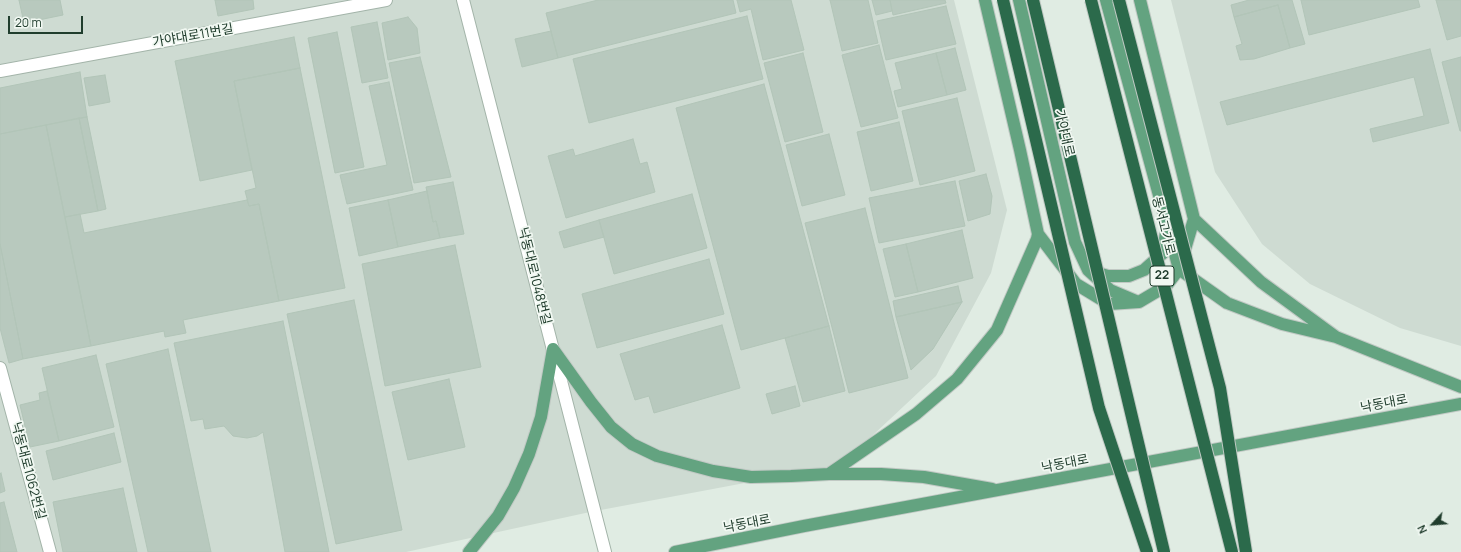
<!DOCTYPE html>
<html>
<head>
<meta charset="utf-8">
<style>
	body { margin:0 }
	#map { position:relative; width:1461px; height:552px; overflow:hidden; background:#e0ece3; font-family:Manrope,sans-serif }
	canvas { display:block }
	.north { position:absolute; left:1413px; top:504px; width:40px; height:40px; -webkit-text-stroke:3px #f1f8f2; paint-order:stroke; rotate:244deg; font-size:11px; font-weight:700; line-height:16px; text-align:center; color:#203d2d }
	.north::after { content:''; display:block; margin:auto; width:14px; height:18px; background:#203d2d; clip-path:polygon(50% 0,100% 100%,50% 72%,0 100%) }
	.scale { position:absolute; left:8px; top:16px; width:75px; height:18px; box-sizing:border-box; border:2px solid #203d2d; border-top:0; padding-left:5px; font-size:12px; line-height:14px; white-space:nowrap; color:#203d2d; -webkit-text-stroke:3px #f1f8f2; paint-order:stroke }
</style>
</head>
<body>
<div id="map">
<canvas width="1461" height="552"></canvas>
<div class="north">N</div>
<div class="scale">20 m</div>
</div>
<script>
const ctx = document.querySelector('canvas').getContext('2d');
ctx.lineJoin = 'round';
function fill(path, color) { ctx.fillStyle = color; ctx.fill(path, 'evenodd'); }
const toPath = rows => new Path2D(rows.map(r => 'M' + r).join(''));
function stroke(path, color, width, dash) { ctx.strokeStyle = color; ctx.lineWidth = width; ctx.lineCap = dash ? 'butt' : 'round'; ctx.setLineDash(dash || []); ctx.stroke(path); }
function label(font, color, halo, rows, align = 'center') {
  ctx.font = font + ' Manrope,"Noto Sans KR",sans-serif'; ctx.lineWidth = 3.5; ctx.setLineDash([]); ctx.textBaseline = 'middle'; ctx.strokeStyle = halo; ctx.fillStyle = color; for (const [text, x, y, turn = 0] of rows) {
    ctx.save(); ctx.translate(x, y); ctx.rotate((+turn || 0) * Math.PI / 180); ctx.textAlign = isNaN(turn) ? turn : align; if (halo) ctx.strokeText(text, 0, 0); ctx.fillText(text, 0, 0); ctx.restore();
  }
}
fill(toPath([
	[0,0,954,0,1007,210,991,273,936,376,841,465,590,512,406,552,0,552],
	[1171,0,1461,0,1461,346,1400,328,1310,284,1262,244,1215,172]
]), '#cedbd2');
const building = toPath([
	[19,0,60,0,63,15,24,23,19,0],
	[215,0,253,0,254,9,218,16,215,0],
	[598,0,733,0,736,13,558,58,546,13,598,0],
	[737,0,791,0,804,50,763,60,751,9,740,12,737,0],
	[830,0,868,0,878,43,842,51,830,0],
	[872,0,890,0,892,11,876,15,872,0],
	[890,0,945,0,946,3,893,15,890,0],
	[1249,0,1292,0,1305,44,1290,48,1278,5,1234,17,1231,5,1249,0],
	[1301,0,1418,0,1420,7,1309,35,1301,0],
	[1436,0,1461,0,1461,36,1447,40,1436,0],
	[1278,5,1290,48,1254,59,1240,60,1236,46,1242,44,1234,17,1278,5],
	[946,6,956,44,886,60,877,21,946,6],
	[747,16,763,79,589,123,573,59,747,16],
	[408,17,417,28,420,53,388,60,382,23,408,17],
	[377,22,388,78,362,83,351,27,377,22],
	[551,31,558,58,522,67,515,39,551,31],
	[337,32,364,167,335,173,308,38,337,32],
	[294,37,300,68,234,81,252,170,200,181,175,61,294,37],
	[879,45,898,118,861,127,842,55,879,45],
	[955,48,966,90,947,95,936,53,955,48],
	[1430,49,1449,123,1373,142,1370,129,1424,116,1414,77,1227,125,1220,102,1430,49],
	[803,53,823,132,785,142,764,63,803,53],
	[936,53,947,95,898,107,894,91,902,89,895,63,936,53],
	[420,57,451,177,414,183,389,63,420,57],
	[1461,57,1461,131,1460,131,1442,62,1461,57],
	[300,68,345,288,279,301,259,204,249,206,245,191,256,188,234,81,300,68],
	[80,72,87,117,0,134,0,88,80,72],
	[105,75,110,102,89,106,84,78,105,75],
	[389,82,413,190,347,204,340,175,387,165,369,86,389,82],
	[764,84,829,326,741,350,676,108,764,84],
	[957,98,975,171,920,185,902,111,957,98],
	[87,117,106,209,98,211,79,118,87,117],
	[79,118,98,211,65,217,46,125,79,118],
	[899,122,913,181,871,191,857,132,899,122],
	[46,125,91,346,23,359,0,244,0,134,46,125],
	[829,134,845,195,802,206,786,145,829,134],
	[633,139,640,164,647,162,655,192,566,218,548,156,573,149,575,156,633,139],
	[986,174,992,196,990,214,968,221,959,181,986,174],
	[955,181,965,226,879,243,869,198,955,181],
	[453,182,464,234,440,238,436,221,433,222,426,187,453,182],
	[427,191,433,222,436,221,440,238,398,247,388,200,427,191],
	[692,194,707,248,614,274,599,220,692,194],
	[247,200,249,206,259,204,279,301,183,320,186,333,165,337,164,331,91,346,65,217,80,214,84,233,247,200],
	[388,200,398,247,359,256,349,208,388,200],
	[865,208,908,378,849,393,805,223,865,208],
	[599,220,604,237,564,248,559,232,599,220],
	[962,230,973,278,918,292,906,244,962,230],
	[0,244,23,359,9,363,0,328,0,244],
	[906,244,918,292,895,297,883,249,906,244],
	[455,245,481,367,385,386,362,264,455,245],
	[709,259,724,314,597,348,582,294,709,259],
	[958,286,962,302,896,317,893,301,958,286],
	[354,300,402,530,336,544,287,314,354,300],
	[962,302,933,349,911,370,896,317,962,302],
	[283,321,329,552,285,552,263,432,257,436,247,438,233,436,224,426,205,429,203,419,191,421,174,343,283,321],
	[722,325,740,388,654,413,649,396,635,400,620,354,722,325],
	[829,326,845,391,803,402,785,338,829,326],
	[168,349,211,552,148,552,106,364,168,349],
	[96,355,114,427,59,441,42,368,96,355],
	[449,379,465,447,408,460,392,392,449,379],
	[795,386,800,406,772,414,766,394,795,386],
	[47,391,59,441,30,447,20,405,40,400,39,393,47,391],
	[114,433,121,462,53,480,46,451,114,433],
	[1,473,5,491,0,493,0,474,1,473],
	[123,488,137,552,63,552,53,502,123,488],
	[4,502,17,552,0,552,0,503,4,502]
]);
fill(building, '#b8c9be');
stroke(building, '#b2c5b8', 1);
const minor = toPath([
	[463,0,605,552],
	[0,71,386,0],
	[0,368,50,552]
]);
const major = toPath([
	[985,0,1020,150,1038,234,1076,284,1109,304,1139,302,1166,286,1179,269,1194,219,1140,0],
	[1019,0,1075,242,1088,270,1110,290,1136,301],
	[1106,0,1179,269,1227,303,1282,324,1336,337],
	[1194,219,1261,282,1336,337,1461,387],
	[1091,271,1108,276,1129,276,1144,270,1163,253,1166,232],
	[553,349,591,402,611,427,632,444,657,456,713,471,751,477,791,476,829,474,881,474,924,477,992,489],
	[829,474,916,414,957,379,997,330,1037,239,1038,234],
	[469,552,498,516,514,488,529,454,541,417,553,349],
	[675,552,804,526,1461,404]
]);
stroke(minor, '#a3b4a9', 14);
stroke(major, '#c1c9c4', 14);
stroke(minor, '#fff', 12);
stroke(major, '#63a380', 12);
const highwayBridge = toPath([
	[1003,0,1099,408,1147,552],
	[1033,0,1164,552],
	[1091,0,1232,552],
	[1119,0,1220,388,1246,552]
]);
stroke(highwayBridge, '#c1c9c4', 14, []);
stroke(highwayBridge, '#2b6a4b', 12);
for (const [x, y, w] of [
	[1162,276,24]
]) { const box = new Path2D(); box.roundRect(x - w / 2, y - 10, w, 20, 3); ctx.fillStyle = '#f1f8f2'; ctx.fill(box); stroke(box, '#203d2d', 1); }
label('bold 12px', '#203d2d', null, [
	["22",1162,276]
]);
label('13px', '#203d2d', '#f1f8f2', [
	["가야대로11번길",193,36,-10],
	["가야대로",1064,133,77],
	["동서고가로",1163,226,76],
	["낙동대로1048번길",534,276,76],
	["낙동대로",1384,404,-11],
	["낙동대로",1065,464,-11],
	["낙동대로1062번길",28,471,75],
	["낙동대로",747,524,-11]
]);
</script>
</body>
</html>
